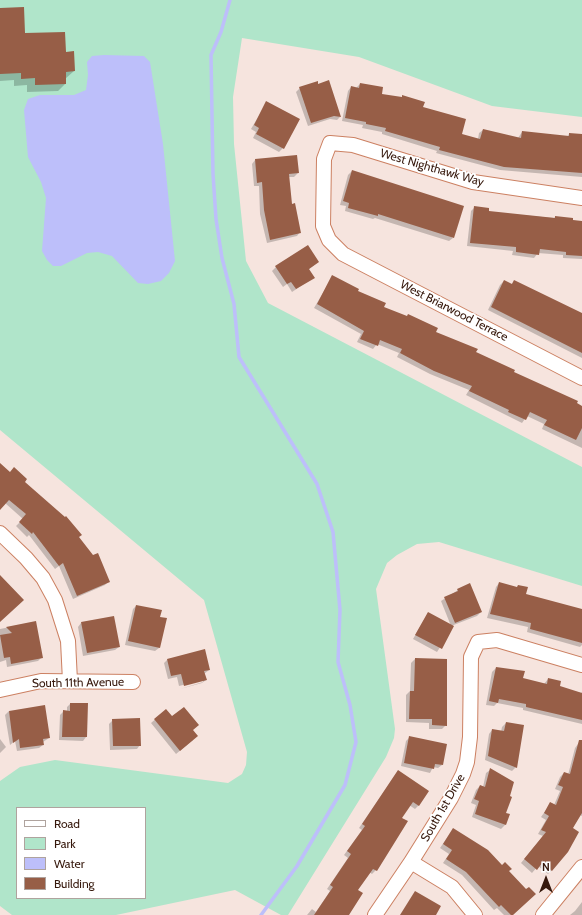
<!DOCTYPE html>
<html>
<head>
<meta charset="utf-8">
<style>
	body { margin:0 }
	#map { position:relative; width:582px; height:915px; overflow:hidden; background:#f6e4de; font-family:Cabin,sans-serif }
	canvas { display:block }
	.legend { position:absolute; left:16px; top:807px; width:130px; height:92px; box-sizing:border-box; background:#fff; border:1px solid #afa39e; margin:0; padding:5px 7px; list-style:none; font-size:12px; color:#36180c }
	.legend li { display:flex; align-items:center; gap:8px; height:20px }
	.legend b { width:20px; border:1px solid #afa39e }
	.north { position:absolute; left:526px; top:859px; width:40px; height:40px; -webkit-text-stroke:3px #fff; paint-order:stroke; rotate:0deg; font-size:11px; font-weight:700; line-height:16px; text-align:center; color:#36180c }
	.north::after { content:''; display:block; margin:auto; width:14px; height:18px; background:#36180c; clip-path:polygon(50% 0,100% 100%,50% 72%,0 100%) }
</style>
</head>
<body>
<div id="map">
<canvas width="582" height="915"></canvas>
<ul class="legend">
<li><b style="height:5px;background:#fff"></b>Road</li>
<li><b style="height:11px;background:#b0e5ca"></b>Park</li>
<li><b style="height:11px;background:#bdbffa"></b>Water</li>
<li><b style="height:11px;background:#975e47"></b>Building</li>
</ul>
<div class="north">N</div>
</div>
<script>
const ctx = document.querySelector('canvas').getContext('2d');
ctx.lineJoin = 'round';
function fill(path, color) { ctx.fillStyle = color; ctx.fill(path, 'evenodd'); }
const toPath = rows => new Path2D(rows.map(r => 'M' + r).join(''));
function stroke(path, color, width, dash) { ctx.strokeStyle = color; ctx.lineWidth = width; ctx.lineCap = dash ? 'butt' : 'round'; ctx.setLineDash(dash || []); ctx.stroke(path); }
function label(font, color, halo, rows, align = 'center') {
  ctx.font = font + ' Cabin,sans-serif'; ctx.lineWidth = 3.5; ctx.setLineDash([]); ctx.textBaseline = 'middle'; ctx.strokeStyle = halo; ctx.fillStyle = color; for (const [text, x, y, turn = 0] of rows) {
    ctx.save(); ctx.translate(x, y); ctx.rotate((+turn || 0) * Math.PI / 180); ctx.textAlign = isNaN(turn) ? turn : align; if (halo) ctx.strokeText(text, 0, 0); ctx.fillText(text, 0, 0); ctx.restore();
  }
}
fill(toPath([
	[0,0,582,0,582,117,492,106,359,57,242,38,233,97,234,144,246,261,268,303,582,467,582,586,439,542,417,544,397,555,387,563,376,589,395,729,394,738,386,757,288,915,281,915,235,890,116,915,12,915,0,906,0,781,20,767,55,760,228,783,242,774,246,765,247,752,204,600,0,430],
	[17,808,145,808,145,898,17,898]
]), '#b0e5ca');
fill(toPath([
	[104,55,144,56,150,62,163,144,175,261,169,273,161,281,148,284,138,283,112,256,98,252,87,253,61,266,53,266,47,260,42,251,46,198,41,182,28,157,24,110,28,99,40,95,74,95,86,90,88,75,87,62,92,56]
]), '#bdbffa');
fill(toPath([
	[0,9,24,34,65,53,74,71,65,79,65,84,58,91,27,92,27,85,14,86,14,80,0,81],
	[360,84,381,94,422,108,460,135,478,139,479,133,483,130,518,138,522,132,567,137,569,134,582,136,582,177,500,170,436,153,437,151,382,134,382,132,362,128,363,125,342,121,348,91,351,87,356,88],
	[318,85,340,117,337,120,330,119,308,126,296,92,300,88],
	[267,102,283,148,279,152,253,138,256,132,251,129],
	[255,160,298,173,294,177,288,177,291,205,300,232,297,236,267,243,260,214,259,186,254,186,252,164],
	[352,171,453,238,449,241,375,218,373,219,345,211,346,206,340,205,348,175],
	[475,207,488,212,554,218,555,217,582,222,582,259,563,258,563,255,538,253,534,258,512,255,513,251,467,246,471,211],
	[318,262,308,270,313,278,292,292,287,284,283,287,272,271,276,267],
	[333,276,383,307,582,407,582,448,542,429,544,424,527,416,522,423,466,395,469,390,430,374,397,357,399,353,377,344,373,349,357,342,361,334,314,308],
	[504,281,511,285,514,281,582,316,582,358,488,310,500,285],
	[0,470,24,482,78,537,109,581,105,585,73,599,59,566,55,569,29,535,27,537,16,526,23,519,5,503,0,508],
	[499,583,524,595,582,611,582,645,580,647,527,632,528,627,487,618,496,587],
	[458,590,481,612,477,616,451,626,453,627,437,652,413,639,428,613,451,626,441,601],
	[136,606,159,618,159,648,155,651,125,645,133,609],
	[35,622,42,657,38,661,7,667,6,660,0,662,0,629],
	[81,623,119,647,115,650,83,656,78,627],
	[415,659,446,725,442,729,429,729,429,723,406,722,406,695,410,691,411,663],
	[167,660,209,670,204,674,206,680,202,683,180,689,203,682,203,680,179,686,177,677,168,679,164,663],
	[496,668,522,679,544,684,548,679,558,687,581,693,582,692,582,724,523,710,523,708,497,703,494,706,486,705,492,672],
	[70,704,86,737,83,741,59,740,60,715,64,711,67,711,67,707],
	[166,710,172,718,192,730,193,740,176,754,151,723],
	[9,711,49,738,43,742,43,745,39,748,17,751,15,741,10,745,5,715],
	[113,720,140,745,137,749,110,750,109,724],
	[506,723,516,767,512,771,485,760,489,734,492,730,501,732,502,727],
	[410,737,442,765,438,768,433,767,430,773,401,766,406,741],
	[0,739,6,747,0,753],
	[578,744,582,745,582,816,580,815,572,829,552,870,548,874,538,866,532,873,521,863,543,836,538,834,546,820,541,817,551,803,554,805,560,791,555,789,560,777,564,773,568,775,575,748],
	[490,770,504,813,509,815,505,825,501,829,472,817,476,805,471,803,476,790,480,786,483,787,486,773],
	[398,771,419,805,415,809,409,805,401,818,376,870,372,874,369,872,357,890,347,915,307,915,312,909,316,912,330,891,327,889,348,858,344,855,362,830,359,828],
	[453,829,508,871,512,915,504,915,497,908,494,910,462,875,443,863,449,854,440,848],
	[582,902,582,915,570,915,575,911]
]), '#0003');
stroke(toPath([
	[230,0,221,32,211,55,213,174,216,219,222,258,234,304,239,357,317,484,333,532,340,610,338,662,350,705,356,742,345,785,297,866,261,915]
]), '#bdbffa', 3.5);
fill(toPath([
	[24,7,25,33,65,32,66,52,74,51,75,71,66,72,66,84,35,85,35,78,21,79,21,73,0,74,0,8],
	[329,80,341,117,334,116,311,123,299,87,318,81,318,84],
	[360,83,383,87,382,94,402,97,402,95,425,102,423,107,466,119,462,134,480,139,483,129,521,138,522,131,569,136,569,133,582,134,582,173,504,167,439,150,440,147,385,131,386,128,366,124,366,122,345,118,351,86,359,88],
	[266,101,300,119,284,149,256,134,259,128,254,125],
	[297,155,299,173,289,174,292,204,295,203,301,233,270,240,264,210,262,182,257,183,255,159],
	[352,170,464,206,454,238,378,214,378,216,348,208,349,203,343,201],
	[474,206,489,208,489,211,555,218,555,216,573,218,573,220,582,221,582,256,566,255,566,252,540,249,539,255,516,252,516,247,470,243],
	[308,245,319,262,309,269,315,278,296,289,291,282,287,284,275,266],
	[332,275,359,289,358,291,386,303,384,307,407,316,408,314,438,328,436,332,478,349,476,352,515,370,514,372,578,401,577,403,582,406,582,428,576,440,544,425,547,420,530,412,526,420,508,412,509,410,469,391,472,386,434,371,400,353,402,349,380,340,378,346,360,339,364,331,317,304],
	[504,280,512,284,514,280,582,313,582,353,491,307],
	[0,463,10,472,14,467,27,479,25,482,65,517,66,516,82,535,79,537,93,555,98,553,110,582,77,596,63,563,59,566,33,532,32,534,19,522,26,514,9,500,0,510],
	[0,575,24,600,0,622],
	[499,582,517,587,518,585,528,587,526,594,582,609,582,643,530,629,531,623,490,614],
	[470,583,482,612,455,623,444,597,458,591,457,589],
	[136,605,162,610,160,617,167,618,160,648,128,641],
	[428,612,454,626,442,649,415,635],
	[114,616,120,647,87,653,81,622],
	[36,621,43,658,11,664,10,657,4,658,0,635,12,633,6,627],
	[205,649,210,670,204,671,207,680,184,686,181,674,171,676,167,659],
	[415,658,447,659,447,726,432,725,432,719,409,719,410,691,414,691],
	[496,667,525,671,523,678,547,684,548,678,561,681,560,686,582,693,582,720,526,707,526,704,499,699,498,703,489,701],
	[70,703,88,703,87,737,62,737,63,710,70,711],
	[45,705,50,738,43,739,44,745,20,748,19,739,13,743,9,711],
	[184,707,199,725,193,730,198,736,180,751,154,719,166,709,172,716],
	[140,718,141,746,113,746,112,719],
	[506,722,524,725,517,768,488,756,492,729,504,731],
	[409,736,447,744,443,765,435,764,434,769,404,763],
	[579,740,582,740,582,813,573,828,579,832,568,852,552,871,542,863,537,870,524,859,546,832,541,830,549,816,544,813,550,802,556,805,563,787,558,785,564,772,570,774],
	[490,768,514,782,510,796,512,797,506,813,510,814,506,825,475,814,479,801,474,799,480,785,485,787],
	[398,770,429,791,419,806,413,802,402,818,408,821,377,871,373,869,358,890,363,893,349,915,314,915,333,887,330,885,351,854,347,851,365,826,362,824],
	[453,828,488,850,502,865,505,862,512,869,509,871,526,889,529,887,536,894,513,915,511,915,501,905,499,907,466,872,446,859,452,850,443,844],
	[415,891,441,906,436,915,400,915]
]), '#975e47');
const minor = toPath([
	[582,198,473,182,353,145,330,143,324,159,323,226,329,240,343,254,582,378],
	[0,533,26,558,43,578,55,600,68,641,70,681],
	[0,690,41,681,133,682],
	[411,862,452,887,475,915],
	[375,915,411,862,451,798,463,774,467,762,470,737,471,657,478,642,497,640,582,665],
	[543,915,582,867]
]);
stroke(minor, '#cc8062', 16);
stroke(minor, '#fff', 14);
label('12px', '#36180c', '#fff', [
	["West Nighthawk Way",432,168,16],
	["West Briarwood Terrace",454,311,27],
	["South 11th Avenue",78,683,-1],
	["South 1st Drive",443,808,-60]
]);
</script>
</body>
</html>
